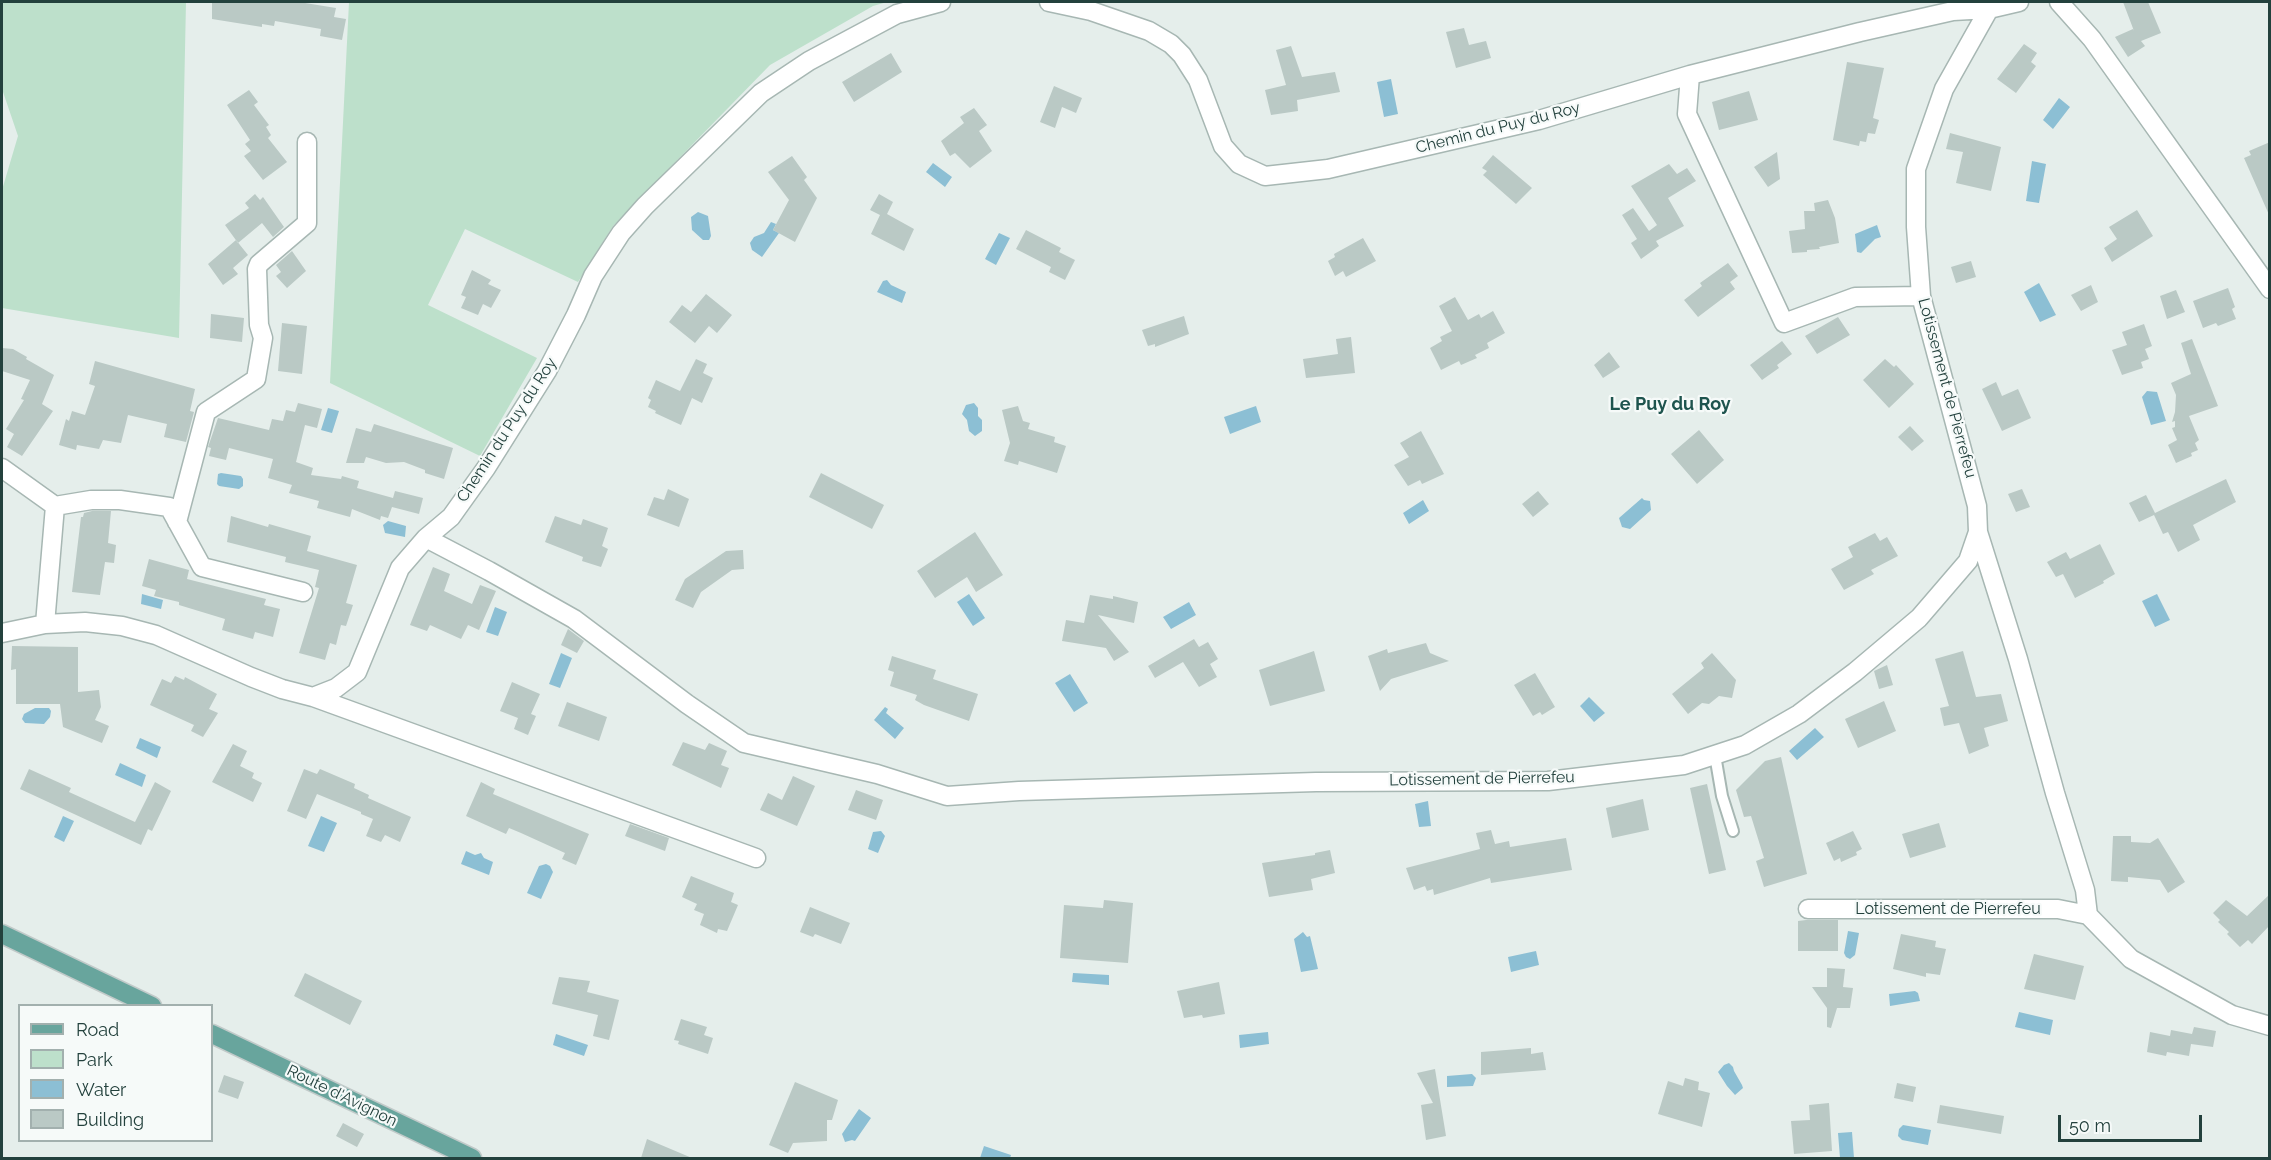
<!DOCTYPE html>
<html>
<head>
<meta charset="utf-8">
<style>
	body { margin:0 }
	#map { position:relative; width:2271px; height:1160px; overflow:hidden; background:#e5eeeb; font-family:Raleway,sans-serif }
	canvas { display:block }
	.frame { position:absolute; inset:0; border:3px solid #23413d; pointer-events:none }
	.legend { position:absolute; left:18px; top:1004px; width:195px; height:138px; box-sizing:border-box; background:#f6faf9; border:2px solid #a2b0ae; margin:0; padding:8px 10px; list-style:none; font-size:18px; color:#23413d }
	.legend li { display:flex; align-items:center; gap:12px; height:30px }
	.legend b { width:30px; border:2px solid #a2b0ae }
	.scale { position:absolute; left:2058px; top:1115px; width:144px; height:27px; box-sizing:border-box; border:3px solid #23413d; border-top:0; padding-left:8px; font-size:18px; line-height:21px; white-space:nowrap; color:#23413d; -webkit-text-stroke:4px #f6faf9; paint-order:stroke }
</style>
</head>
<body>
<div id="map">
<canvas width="2271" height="1160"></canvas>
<div class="frame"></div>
<ul class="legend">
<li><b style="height:8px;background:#68a59d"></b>Road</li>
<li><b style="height:16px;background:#bde0cb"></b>Park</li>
<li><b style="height:16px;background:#8cbfd4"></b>Water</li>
<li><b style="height:16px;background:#bac9c5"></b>Building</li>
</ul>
<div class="scale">50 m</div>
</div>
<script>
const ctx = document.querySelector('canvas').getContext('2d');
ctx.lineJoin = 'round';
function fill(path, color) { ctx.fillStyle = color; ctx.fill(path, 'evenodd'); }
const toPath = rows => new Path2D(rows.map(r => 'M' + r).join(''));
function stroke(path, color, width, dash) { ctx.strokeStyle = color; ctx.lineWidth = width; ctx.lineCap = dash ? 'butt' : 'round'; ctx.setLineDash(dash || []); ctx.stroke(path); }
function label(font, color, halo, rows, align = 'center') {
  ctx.font = font + ' Raleway,sans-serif'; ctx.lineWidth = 4.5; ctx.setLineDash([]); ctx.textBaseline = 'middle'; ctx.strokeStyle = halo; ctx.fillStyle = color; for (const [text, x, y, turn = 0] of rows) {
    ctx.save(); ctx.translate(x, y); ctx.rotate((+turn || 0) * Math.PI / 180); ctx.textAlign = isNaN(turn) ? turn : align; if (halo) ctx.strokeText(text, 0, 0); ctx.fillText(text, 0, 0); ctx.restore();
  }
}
fill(toPath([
	[2,2,186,2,179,338,2,308,2,190,18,136,2,89],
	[349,2,887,2,873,6,770,65,613,226,578,282,465,229,428,305,537,358,480,456,330,383]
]), '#bde0cb');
fill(toPath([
	[1391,79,1398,114,1384,117,1377,82],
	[2059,98,2070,107,2053,129,2043,120],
	[2032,161,2046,164,2039,203,2026,201],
	[933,163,952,177,945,187,926,172],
	[698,212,708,216,711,236,709,240,703,240,692,230,691,217],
	[771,222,776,224,773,230,779,233,762,257,752,250,750,243,754,237,764,233],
	[1877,225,1881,237,1875,239,1861,253,1857,252,1855,234],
	[999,233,1010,238,996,265,985,259],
	[887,280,891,285,906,292,902,303,877,292,883,281],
	[2039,283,2056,315,2040,322,2024,292],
	[2147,391,2157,392,2166,421,2151,425,2142,397],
	[974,403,978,408,978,416,982,420,982,431,975,436,969,431,967,420,962,414,966,405],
	[1256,406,1261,422,1230,434,1224,417],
	[328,408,339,411,332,433,321,430],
	[221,473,241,476,243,479,243,486,239,489,219,486,217,484,218,474],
	[1642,498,1644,500,1650,501,1651,510,1630,529,1622,527,1619,518],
	[1423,500,1429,511,1409,524,1403,513],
	[388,521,406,526,405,537,385,533,383,525],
	[142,594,163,600,161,609,141,604],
	[969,594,985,618,973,626,957,602],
	[2157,594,2170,620,2155,627,2142,601],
	[1189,602,1196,615,1171,629,1163,617],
	[495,607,507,612,498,636,486,632],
	[561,653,572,658,560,688,549,684],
	[1070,674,1088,703,1074,712,1055,683],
	[1589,697,1605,713,1594,722,1580,706],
	[885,707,888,709,886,713,904,728,895,739,874,720],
	[35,708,49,708,51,711,50,717,44,724,25,723,22,719,24,714],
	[1815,728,1824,737,1797,760,1789,751],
	[140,738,161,747,157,758,136,748],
	[120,763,146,775,142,787,115,775],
	[1428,801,1431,826,1419,827,1415,804],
	[63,816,74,821,64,842,54,837],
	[321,816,337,823,324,852,308,846],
	[881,831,885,836,878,853,868,849,873,832],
	[466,851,475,855,481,853,484,858,493,862,489,875,461,864],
	[546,864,550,866,553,872,541,899,527,893,539,866],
	[1848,931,1859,933,1855,955,1850,959,1846,957,1844,953],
	[1303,932,1307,937,1310,936,1318,969,1301,972,1294,939],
	[1536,951,1539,965,1511,972,1508,957],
	[1073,973,1109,975,1109,985,1072,982],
	[1915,991,1918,993,1920,1001,1890,1006,1889,994],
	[2019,1012,2053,1020,2050,1035,2015,1027],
	[1268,1032,1269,1044,1240,1048,1239,1035],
	[556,1034,588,1045,584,1056,553,1045],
	[1729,1063,1733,1067,1734,1071,1742,1085,1743,1088,1735,1095,1727,1086,1718,1072,1724,1065],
	[1472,1074,1476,1078,1473,1086,1447,1087,1447,1076],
	[859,1109,871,1118,855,1141,852,1140,845,1142,842,1134],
	[1903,1125,1931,1130,1928,1145,1902,1140,1898,1136,1899,1129],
	[1852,1132,1854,1158,1840,1158,1838,1133],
	[984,1146,1011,1155,1010,1158,980,1158]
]), '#8cbfd4');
fill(toPath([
	[212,2,299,2,336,8,334,17,346,19,342,40,320,36,321,29,275,21,274,26,262,24,262,27,212,19],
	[2123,2,2148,2,2161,33,2141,41,2145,46,2128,57,2115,37,2133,29,2134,31],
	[1464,28,1469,45,1486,41,1491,58,1456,68,1446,32],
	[2024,44,2037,53,2031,62,2036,66,2016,93,1997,79],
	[1291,46,1302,77,1335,72,1340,92,1297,100,1298,111,1271,115,1265,90,1286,85,1276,50],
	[891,53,902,72,854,102,842,82],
	[1847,62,1884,68,1873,118,1879,120,1875,134,1868,133,1866,142,1860,141,1859,146,1833,140],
	[1054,86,1082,98,1076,113,1062,107,1055,128,1040,122],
	[249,90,258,102,254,105,269,125,266,127,271,135,268,138,287,162,263,180,244,156,251,151,245,144,250,140,227,105],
	[1749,91,1758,120,1719,130,1712,102],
	[974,108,987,125,979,131,992,151,970,168,955,153,950,156,941,141,964,123,960,117],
	[1950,133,2001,147,1991,191,1956,183,1963,152,1946,149],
	[2270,142,2270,217,2244,158,2251,155,2249,151],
	[1777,152,1780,179,1768,187,1754,167],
	[1493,155,1532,188,1516,204,1483,175,1487,171,1482,168],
	[792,156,807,177,804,180,817,198,795,242,773,230,789,200,768,172],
	[1669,164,1677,174,1687,168,1696,181,1668,198,1684,226,1656,241,1659,246,1641,259,1631,243,1637,239,1622,215,1633,208,1649,231,1657,225,1631,186],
	[255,194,260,200,263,197,284,227,273,237,262,223,238,243,225,225,249,208,245,203],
	[879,194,893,202,887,214,914,229,904,251,871,234,880,215,870,210],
	[1828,200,1835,218,1839,243,1819,247,1820,249,1807,250,1807,252,1792,253,1789,231,1805,229,1804,211,1815,211,1814,203],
	[2137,210,2153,236,2112,262,2104,248,2117,239,2109,227],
	[1026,230,1061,248,1059,252,1075,260,1065,280,1049,272,1051,267,1016,249],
	[1363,238,1376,261,1346,277,1343,271,1335,276,1328,261,1335,257,1334,254],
	[236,240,248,255,233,268,238,274,223,285,208,264],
	[300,244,292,251,306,271,287,288,276,276,281,272,276,265],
	[1971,261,1976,277,1956,283,1951,267],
	[1728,263,1738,276,1730,282,1735,289,1698,317,1684,300,1702,286,1700,283],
	[472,270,491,280,488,284,501,290,491,308,483,304,478,315,461,308,466,297,461,295],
	[2091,285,2098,302,2081,311,2071,295],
	[2228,288,2235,307,2232,309,2236,319,2218,326,2216,323,2203,328,2193,301],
	[2176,290,2185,312,2167,319,2160,296],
	[706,294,732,315,717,333,709,326,695,343,669,322,682,305,691,312],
	[1455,297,1468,320,1479,314,1481,318,1493,311,1505,333,1487,343,1489,348,1475,355,1477,358,1461,365,1459,361,1441,370,1430,348,1442,341,1440,337,1452,331,1439,306],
	[211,314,244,318,242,342,210,338],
	[1184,316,1189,334,1155,347,1155,344,1148,346,1142,330],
	[1838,317,1850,335,1817,354,1805,336],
	[282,323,307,326,302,374,278,371],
	[2144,324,2152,346,2145,349,2149,359,2141,362,2143,368,2122,375,2112,350,2127,345,2122,332],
	[1351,337,1355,373,1306,378,1303,359,1338,354,1336,339],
	[2192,339,2218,406,2189,416,2199,440,2195,443,2198,450,2191,453,2192,456,2176,463,2168,445,2177,440,2172,428,2175,427,2175,421,2172,422,2175,412,2176,395,2171,383,2191,374,2181,343],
	[1782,341,1792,354,1777,365,1779,368,1762,380,1750,365],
	[2,348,13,349,27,357,26,359,54,375,42,404,53,411,22,456,7,447,14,434,6,429,24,400,21,399,30,380,2,371],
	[1609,352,1620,367,1603,378,1594,365],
	[696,359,707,364,703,373,713,378,702,403,692,398,681,425,655,413,656,411,648,407,651,400,648,398,656,380,680,391],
	[1885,359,1894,367,1896,365,1914,384,1889,408,1863,380],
	[95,361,195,389,190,411,194,412,186,442,164,437,167,424,128,415,121,443,103,440,99,449,77,445,76,450,59,445,66,419,69,421,72,411,85,415,95,386,89,384],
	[1996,382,2002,396,2018,389,2031,418,2002,431,1982,389],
	[298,403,322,409,317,428,305,425,296,462,313,468,311,475,341,479,342,476,359,481,357,488,393,498,395,491,423,498,419,514,392,507,388,518,381,516,380,520,352,509,350,517,317,508,319,501,289,493,292,485,268,478,273,459,229,448,226,460,209,456,211,448,208,447,218,418,269,430,272,419,283,421,286,410,295,412],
	[1018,406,1023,421,1030,423,1028,429,1055,437,1054,442,1066,446,1057,473,1019,461,1018,465,1004,461,1010,443,1002,410],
	[374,424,453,448,444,479,425,473,425,470,404,462,386,463,366,457,364,463,346,463,356,428,371,432],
	[1910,426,1924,441,1912,451,1898,437],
	[1699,430,1724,460,1697,484,1671,454],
	[1421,431,1444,474,1422,484,1420,480,1408,486,1394,465,1409,457,1400,443],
	[821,473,884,505,872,529,809,497],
	[2226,479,2236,502,2193,525,2200,540,2178,552,2168,532,2163,534,2154,515,2139,522,2129,503,2146,495,2155,513],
	[668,489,689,499,679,527,647,515,654,497,664,500],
	[2022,489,2030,507,2016,512,2008,494],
	[1538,491,1549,504,1533,517,1522,504],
	[92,511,111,511,108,543,116,545,114,563,105,562,100,595,72,592,81,517,83,517,84,513],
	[231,516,268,527,269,524,311,536,307,551,357,565,346,603,353,605,346,626,341,625,336,645,330,643,325,660,299,653,319,588,315,587,319,570,285,562,286,557,227,542],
	[555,516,581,525,583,519,608,528,602,546,608,549,601,567,582,561,583,557,545,542],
	[975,532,1003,575,976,592,967,577,935,598,917,571],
	[1875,533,1880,541,1887,537,1898,556,1871,570,1874,574,1844,590,1831,569,1853,557,1848,547],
	[2100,544,2115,574,2103,581,2104,583,2075,598,2063,574,2056,577,2047,562,2066,552,2070,559],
	[743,550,744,569,732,570,701,592,693,608,675,600,685,579,726,551],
	[149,559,189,570,187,579,266,599,264,605,280,609,273,637,255,632,253,639,222,630,225,619,179,605,179,602,154,596,156,590,142,586],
	[433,567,450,574,444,591,472,604,480,585,496,591,479,630,468,625,461,639,430,625,427,631,410,625],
	[1090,595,1113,599,1113,596,1138,602,1134,623,1098,615,1129,652,1114,661,1106,648,1062,641,1066,620,1084,623],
	[568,629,584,641,577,653,561,645],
	[1194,639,1199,647,1208,642,1218,659,1210,664,1217,677,1199,687,1183,662,1155,678,1148,666],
	[1426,643,1430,653,1449,661,1391,679,1380,691,1368,656,1387,649,1388,653],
	[12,646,78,647,78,692,99,690,101,707,95,720,109,726,102,743,63,727,60,704,16,704,16,669,11,670],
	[1314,651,1325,691,1270,706,1259,670],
	[1963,651,1976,697,2001,694,2008,721,1984,728,1989,746,1969,754,1959,723,1944,726,1940,708,1949,706,1935,659],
	[1712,653,1736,680,1732,698,1719,696,1709,704,1702,703,1688,714,1672,694,1704,668,1701,663],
	[892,656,936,670,933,679,978,694,969,721,924,705,915,700,917,695,890,686,894,672,888,670],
	[1887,665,1893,685,1879,689,1874,671],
	[1535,673,1555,707,1542,715,1540,712,1533,716,1514,685],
	[175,676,184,680,185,677,217,694,209,709,218,713,203,737,191,731,194,725,150,705,162,679,171,683],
	[512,682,540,694,531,714,536,716,528,735,514,729,518,718,500,711],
	[1884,701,1896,731,1858,748,1845,719],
	[567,702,607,717,599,741,558,726],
	[683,742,705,750,709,743,727,751,721,765,729,768,721,788,672,765],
	[233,744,247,751,240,766,254,773,252,778,262,783,253,802,212,782],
	[1781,757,1807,874,1764,887,1756,861,1764,858,1751,816,1744,817,1736,790,1765,761],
	[29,769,71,788,69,792,135,822,155,782,171,791,152,831,148,829,141,845,20,789],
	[304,769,317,774,320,769,355,784,354,788,369,795,368,798,411,817,400,842,385,835,381,842,366,836,373,819,361,814,361,812,317,794,306,819,287,811],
	[793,776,815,786,797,826,760,810,768,793,782,800],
	[481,782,495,789,493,794,589,834,576,865,562,859,565,853,521,833,509,828,506,834,466,816],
	[1707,784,1726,870,1709,874,1690,788],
	[856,790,883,800,876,820,848,810],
	[1643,799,1649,830,1612,838,1606,808],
	[1939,823,1946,847,1910,858,1902,834],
	[630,824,669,838,665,851,625,836],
	[1491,830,1495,844,1509,841,1510,847,1566,838,1572,870,1491,883,1490,878,1434,895,1433,889,1427,891,1425,886,1414,890,1406,868,1480,849,1476,833],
	[1853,831,1862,849,1856,852,1857,855,1841,862,1840,858,1834,861,1826,843],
	[2113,836,2131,836,2131,842,2150,843,2158,838,2185,882,2168,893,2160,880,2128,877,2128,882,2111,881],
	[1330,850,1335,873,1311,879,1313,890,1269,897,1262,863,1315,855,1315,853],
	[691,876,734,893,731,902,738,905,727,931,718,929,717,933,700,925,704,914,694,910,697,904,682,897],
	[2270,894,2270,925,2252,944,2248,940,2240,947,2227,934,2229,932,2218,922,2220,920,2213,913,2226,900,2247,916],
	[1104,900,1133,903,1128,963,1060,958,1064,905,1103,908],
	[810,907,850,923,841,944,815,934,813,937,800,932],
	[1806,920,1838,920,1838,951,1798,951,1798,921],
	[1901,934,1936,941,1935,947,1946,949,1940,975,1926,973,1926,977,1893,969],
	[2034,954,2084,966,2075,1000,2024,989],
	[1827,968,1845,969,1843,987,1853,988,1850,1008,1837,1008,1831,1028,1827,1027,1827,1008,1812,987,1827,987],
	[305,973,362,1001,350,1025,294,996],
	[559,977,590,981,587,992,619,1000,609,1040,593,1036,598,1015,552,1004],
	[1219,982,1225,1014,1203,1018,1202,1015,1184,1018,1177,991],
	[681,1019,707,1027,704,1035,713,1038,708,1054,678,1044,679,1041,674,1040],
	[2194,1027,2216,1031,2213,1047,2191,1044,2189,1056,2167,1052,2166,1056,2147,1052,2150,1032,2170,1036,2171,1030,2192,1034],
	[1531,1048,1531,1054,1543,1052,1546,1070,1481,1075,1481,1052],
	[1435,1069,1446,1136,1426,1140,1421,1105,1433,1103,1417,1073],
	[224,1075,244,1082,238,1099,218,1092],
	[1685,1078,1699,1082,1698,1090,1710,1093,1702,1127,1658,1114,1668,1081,1683,1086],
	[795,1082,838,1100,832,1120,827,1120,827,1141,793,1143,788,1153,769,1145],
	[1897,1083,1916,1087,1913,1102,1894,1098],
	[1829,1103,1832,1151,1794,1154,1791,1121,1810,1120,1809,1105],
	[1940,1105,2004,1116,2001,1134,1937,1123],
	[343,1123,364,1134,357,1147,336,1136],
	[647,1139,692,1158,641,1158]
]), '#bac9c5');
const service = toPath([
	[1715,755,1722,796,1733,831]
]);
const minor = toPath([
	[1049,2,1091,11,1149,31,1171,44,1182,55,1198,80,1223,146,1239,164,1265,176,1328,169,1539,120,1690,75,1860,32,1953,11,1989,9,2019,2],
	[2059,2,2092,39,2270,289],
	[1690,75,1687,114,1784,323,1855,297,1921,296],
	[2,468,55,506,45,624],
	[55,506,91,500,120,500,169,507,202,567,303,592],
	[177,522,206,412,256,379,263,338,259,325,257,269,259,264,307,223,307,142],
	[1978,532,2018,659,2055,793,2085,890,2088,915,2131,959,2232,1015,2270,1026],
	[426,538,489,571,574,619,687,704,744,743,877,774,947,796,1019,791,1316,782,1548,781,1684,765,1745,745,1799,714,1855,672,1919,618,1968,561,1978,532,1977,506,1921,296,1916,227,1916,169,1944,89,1989,9],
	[2,633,45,624,85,622,122,626,156,635,251,677,282,689,313,697,336,688,357,672,400,568,426,538,451,517,486,468,547,371,576,315,593,276,621,233,645,206,761,93,809,61,897,14,941,2],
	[313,697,756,858],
	[1808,909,2058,909,2088,915]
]);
const primary = toPath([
	[2,934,152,1006],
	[212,1034,472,1158]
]);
stroke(service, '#a7b7b3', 14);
stroke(minor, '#a7b7b3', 21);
stroke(primary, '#c1cac9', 21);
stroke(service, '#fff', 10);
stroke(minor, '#fff', 18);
stroke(primary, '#68a59d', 18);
label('16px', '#23413d', '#f6faf9', [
	["Chemin du Puy du Roy",1498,128,-14],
	["Lotissement de Pierrefeu",1947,388,75],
	["Chemin du Puy du Roy",507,430,-57],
	["Lotissement de Pierrefeu",1482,779,-1],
	["Lotissement de Pierrefeu",1948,909],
	["Route d'Avignon",342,1096,26]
]);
label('bold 18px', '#1e544e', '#f6faf9', [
	["Le Puy du Roy",1670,405]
]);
</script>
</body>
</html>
